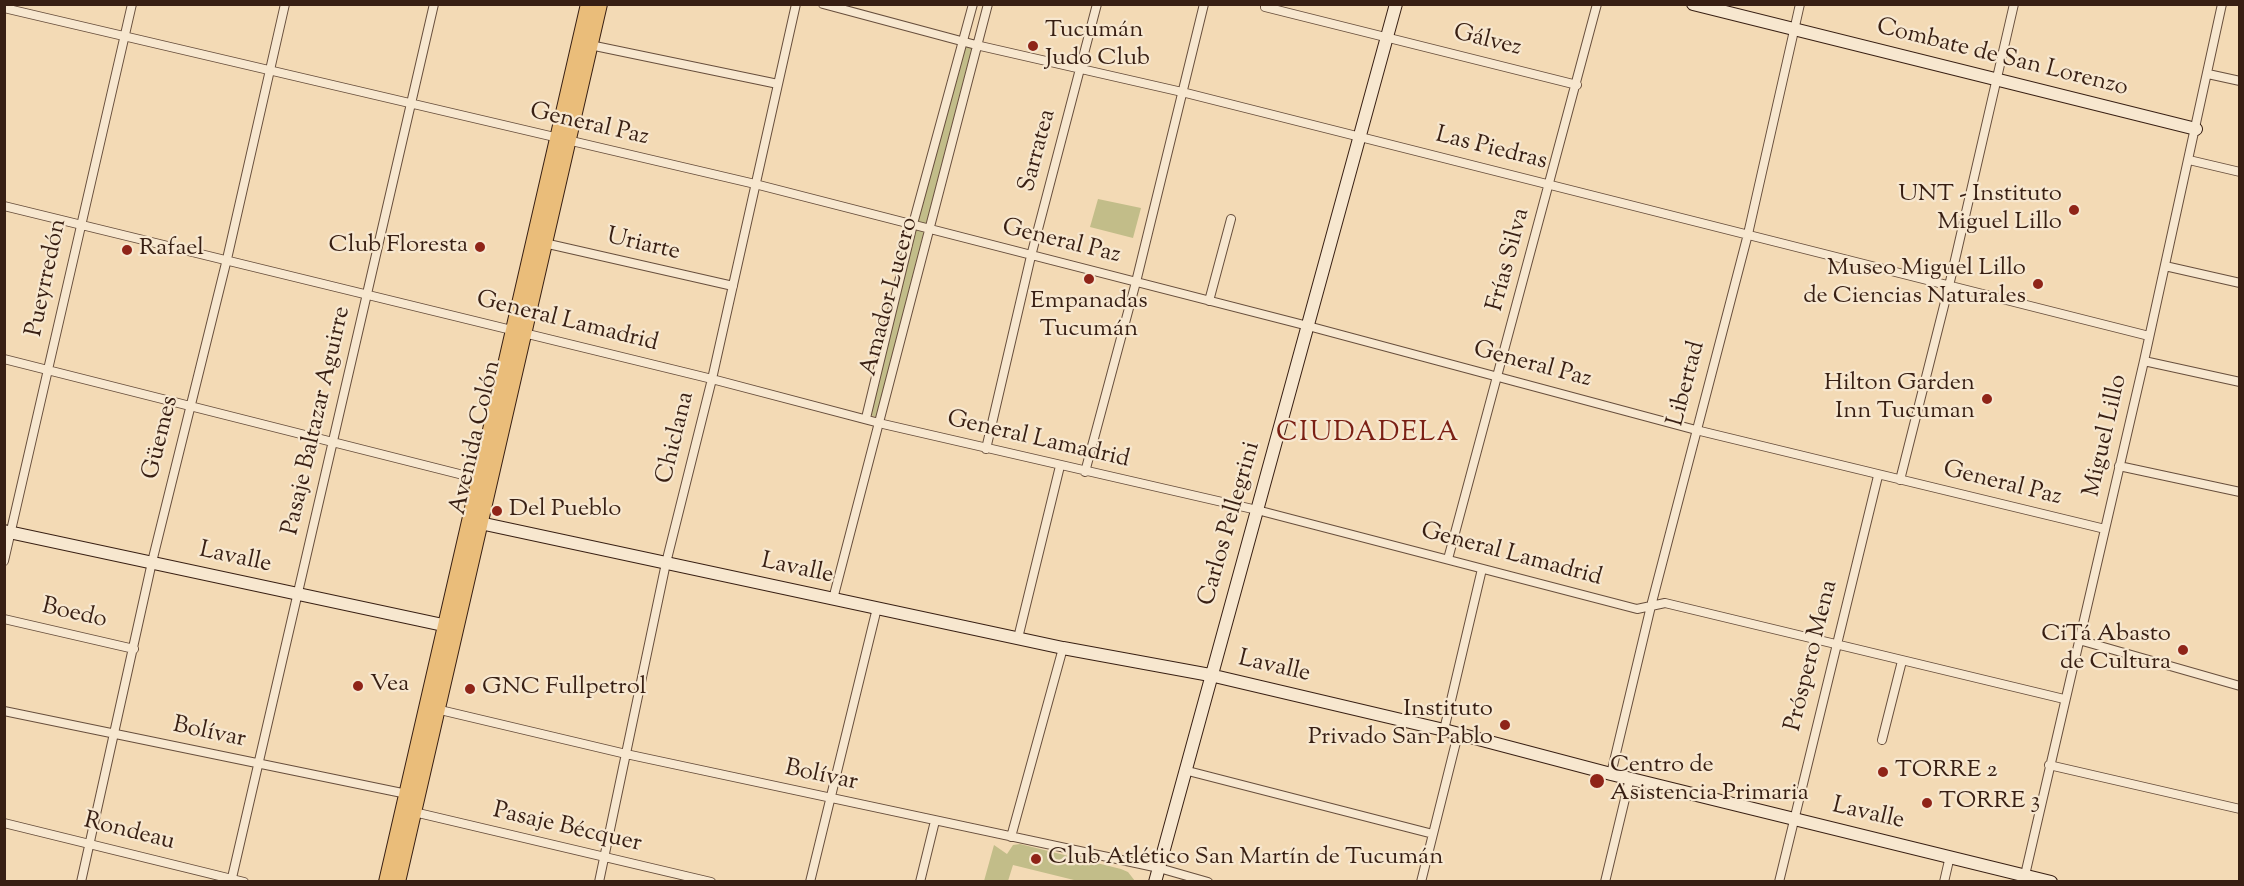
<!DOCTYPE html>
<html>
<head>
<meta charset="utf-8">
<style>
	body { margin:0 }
	#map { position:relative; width:2244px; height:886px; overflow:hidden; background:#f3dab5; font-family:"Sorts Mill Goudy",serif }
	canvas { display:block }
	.frame { position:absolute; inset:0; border:6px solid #381f13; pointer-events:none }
</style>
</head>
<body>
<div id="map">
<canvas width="2244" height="886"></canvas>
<div class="frame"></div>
</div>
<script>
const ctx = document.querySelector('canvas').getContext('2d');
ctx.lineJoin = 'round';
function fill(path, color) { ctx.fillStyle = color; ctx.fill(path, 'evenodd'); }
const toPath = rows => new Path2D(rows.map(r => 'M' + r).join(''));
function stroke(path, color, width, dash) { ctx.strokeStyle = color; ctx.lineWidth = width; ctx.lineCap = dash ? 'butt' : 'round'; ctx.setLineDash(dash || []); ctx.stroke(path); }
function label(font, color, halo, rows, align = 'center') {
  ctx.font = font + ' "Sorts Mill Goudy",serif'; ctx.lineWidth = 4.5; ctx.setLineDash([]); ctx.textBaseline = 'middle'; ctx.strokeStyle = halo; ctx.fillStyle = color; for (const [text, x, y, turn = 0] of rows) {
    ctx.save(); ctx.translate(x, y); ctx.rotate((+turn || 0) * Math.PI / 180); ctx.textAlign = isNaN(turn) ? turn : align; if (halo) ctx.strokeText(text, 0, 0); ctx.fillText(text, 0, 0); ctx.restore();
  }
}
fill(toPath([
	[966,45,972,47,926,224,917,221],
	[1098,199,1141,208,1133,238,1090,227],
	[915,229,924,231,876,417,870,415],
	[1020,844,1121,869,1128,872,1135,881,1078,881,1013,865,1008,881,984,881,994,845,1007,854,1013,845]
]), '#c2bd89');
const street = toPath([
	[823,4,976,45,1182,92,2149,336],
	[1265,7,1577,85],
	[4,8,755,184,1308,326,1696,430,2105,529],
	[590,45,778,84],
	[2208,74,2240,81],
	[2189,160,2240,172],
	[4,206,712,379,883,424,1257,510,1637,609,1665,603,2064,699],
	[544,243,733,286],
	[2165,266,2240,283],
	[1209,301,1231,219],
	[4,359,479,479],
	[2144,361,2240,382],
	[866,418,913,224,973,4],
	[986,449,1031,256,1097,4],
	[2119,466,2240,492],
	[1085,472,1136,282,1204,4],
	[1900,480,1949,286,2014,4],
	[1448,559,1597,4],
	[4,561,132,4],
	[833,599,988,4],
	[4,619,134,649],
	[1018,638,1060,466],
	[2079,640,2240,686],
	[436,709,626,754,1159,868,1208,882],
	[4,711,407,794],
	[1444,730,1482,569],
	[1882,740,1902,661],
	[2049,765,2240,809],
	[1184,770,1433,834],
	[1611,774,1651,606,1748,234,1800,4],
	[414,812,711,882],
	[4,823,244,882],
	[1011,837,1063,648],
	[2025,875,2144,361,2222,4],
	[81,882,152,562,227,259,285,4],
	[231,882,434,4],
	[599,882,666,563,712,379,796,4],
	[810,882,877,608],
	[920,882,935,821],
	[1421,882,1458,734],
	[1605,882,1630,778],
	[1779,882,1878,476],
	[1944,882,1950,856]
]);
const secondary = toPath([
	[1693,4,2196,129],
	[480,523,1063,648,1210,675,1444,730,1611,774,2051,882],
	[4,531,443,625],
	[1155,882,1396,4]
]);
const primary = toPath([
	[386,882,588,4],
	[398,882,600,4]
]);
stroke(street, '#674e3c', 10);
stroke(secondary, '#381f13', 14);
stroke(primary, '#381f13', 16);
stroke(street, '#f7e7cf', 8);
stroke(secondary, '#f7e7cf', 12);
stroke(primary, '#eabd7a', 14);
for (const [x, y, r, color] of [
	[1033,46,6,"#8f2418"],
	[2074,210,6,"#8f2418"],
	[480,247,6,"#8f2418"],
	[127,250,6,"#8f2418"],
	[1089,279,6,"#8f2418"],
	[2038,284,6,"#8f2418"],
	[1987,399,6,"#8f2418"],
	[497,511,6,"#8f2418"],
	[2183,650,6,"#8f2418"],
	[358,686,6,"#8f2418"],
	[470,689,6,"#8f2418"],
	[1505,725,6,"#8f2418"],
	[1883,772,6,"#8f2418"],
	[1597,781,8,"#8f2418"],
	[1927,803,6,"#8f2418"],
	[1036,859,6,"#8f2418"]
]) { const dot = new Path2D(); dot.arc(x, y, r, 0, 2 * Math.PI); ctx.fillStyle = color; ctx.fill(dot); stroke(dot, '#f7e7cf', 2); }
label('24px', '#381f13', '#f7e7cf', [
	["Tucumán",1045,32],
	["Judo Club",1045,60],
	["UNT - Instituto",2062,196,"right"],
	["Miguel Lillo",2062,224,"right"],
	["Club Floresta",468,247,"right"],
	["Rafael",139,250],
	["Museo Miguel Lillo",2026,270,"right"],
	["de Ciencias Naturales",2026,298,"right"],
	["Empanadas",1089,303,"center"],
	["Tucumán",1089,331,"center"],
	["Hilton Garden",1975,385,"right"],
	["Inn Tucuman",1975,413,"right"],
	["Del Pueblo",509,511],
	["CiTá Abasto",2171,636,"right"],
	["de Cultura",2171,664,"right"],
	["Vea",370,686],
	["GNC Fullpetrol",482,689],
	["Instituto",1493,711,"right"],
	["Privado San Pablo",1493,739,"right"],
	["Centro de",1610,767],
	["Asistencia Primaria",1610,795],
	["TORRE 2",1895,772],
	["TORRE 3",1939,803],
	["Club Atlético San Martín de Tucumán",1048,859]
], 'left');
label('24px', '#381f13', '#f7e7cf', [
	["Gálvez",1487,42,14],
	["Combate de San Lorenzo",2002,59,14],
	["General Paz",589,126,13],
	["Las Piedras",1491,150,14],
	["Sarratea",1039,151,-75],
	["General Paz",1061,243,14],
	["Uriarte",643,246,13],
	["Frías Silva",1510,260,-75],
	["Pueyrredón",48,278,-78],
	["Amador Lucero",891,297,-75],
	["General Lamadrid",567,323,14],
	["General Paz",1532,366,15],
	["Libertad",1688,384,-75],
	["Pasaje Baltazar Aguirre",318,421,-77],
	["Miguel Lillo",2107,436,-77],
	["Güemes",162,438,-76],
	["Avenida Colón",477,438,-77],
	["Chiclana",677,438,-76],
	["General Lamadrid",1038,441,13],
	["General Paz",2002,485,14],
	["Carlos Pellegrini",1231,524,-74],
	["General Lamadrid",1511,556,15],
	["Lavalle",235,559,12],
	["Lavalle",797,570,12],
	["Boedo",74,615,13],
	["Próspero Mena",1813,656,-76],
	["Lavalle",1274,668,13],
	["Bolívar",209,734,12],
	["Bolívar",821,777,12],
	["Lavalle",1868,815,13],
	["Pasaje Bécquer",567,829,13],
	["Rondeau",129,833,14]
]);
ctx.letterSpacing = '1.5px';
label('27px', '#7a1f14', '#f7e7cf', [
	["CIUDADELA",1368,435]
]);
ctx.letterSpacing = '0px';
</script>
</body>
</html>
